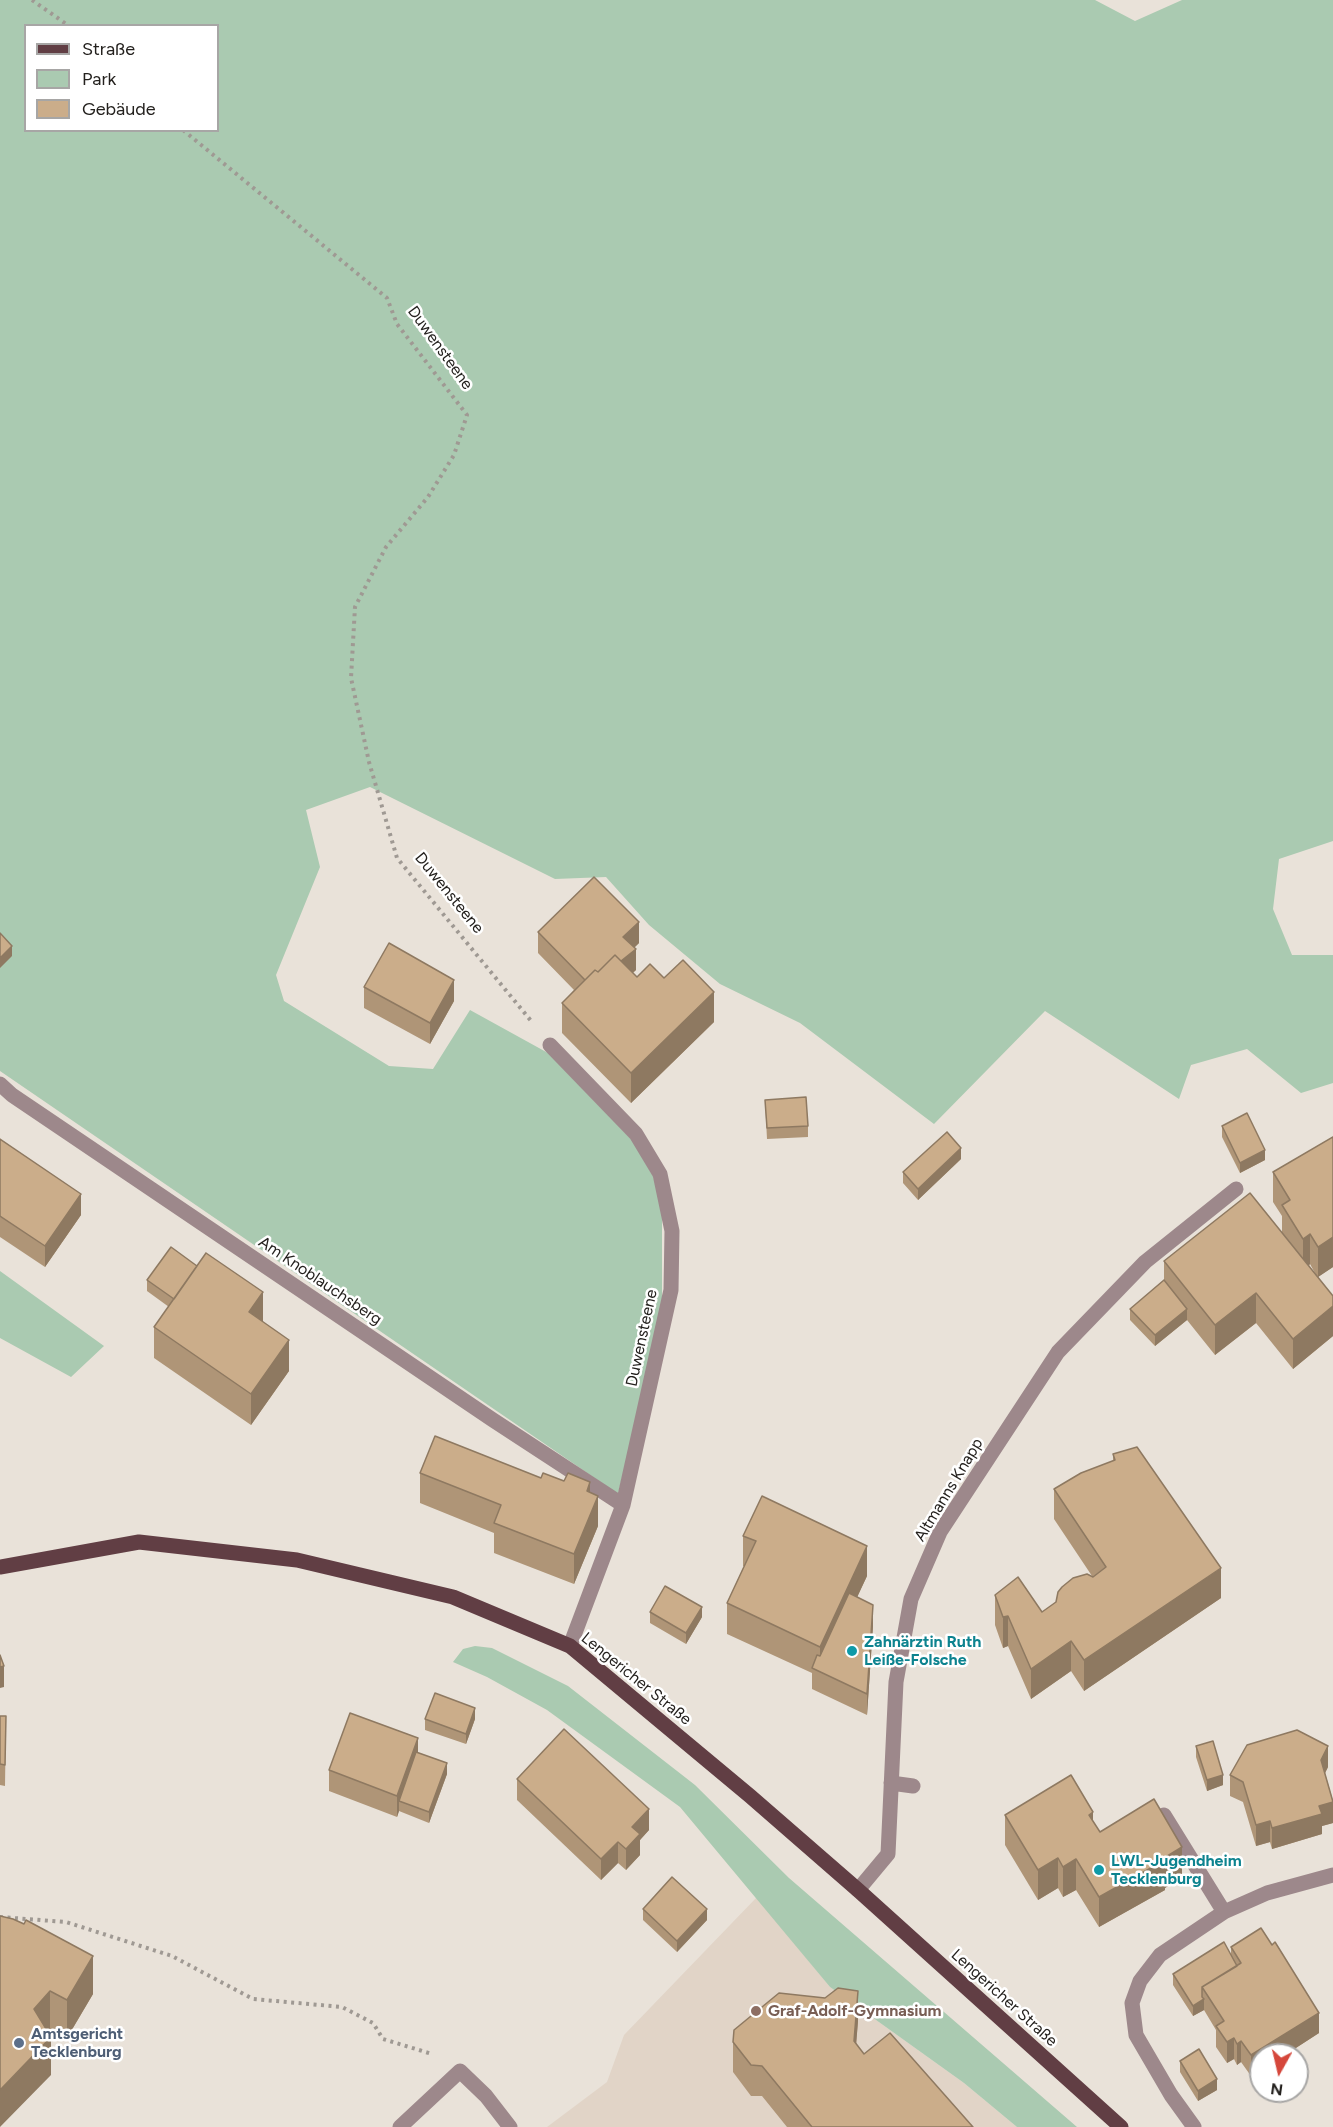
<!DOCTYPE html>
<html>
<head>
<meta charset="utf-8">
<style>
	body { margin:0 }
	#map { position:relative; width:1333px; height:2127px; overflow:hidden; background:#e9e2d9; font-family:Figtree,sans-serif }
	canvas { display:block }
	.legend { position:absolute; left:24px; top:24px; width:195px; height:108px; box-sizing:border-box; background:#fff; border:2px solid #a7a6a5; margin:0; padding:8px 10px; list-style:none; font-size:18px; color:#24211e }
	.legend li { display:flex; align-items:center; gap:12px; height:30px }
	.legend b { width:30px; border:2px solid #a7a6a5 }
	.north { position:absolute; left:1249px; top:2043px; width:60px; height:60px; box-sizing:border-box; background:#fff; border:2px solid #a7a6a5; border-radius:50%; rotate:188deg; font-size:16px; font-weight:700; line-height:24px; text-align:center; color:#24211e }
	.north::after { content:''; display:block; margin:auto; width:21px; height:27px; background:#d5473b; clip-path:polygon(50% 0,100% 100%,50% 72%,0 100%) }
</style>
</head>
<body>
<div id="map">
<canvas width="1333" height="2127"></canvas>
<ul class="legend">
<li><b style="height:8px;background:#613e44"></b>Straße</li>
<li><b style="height:16px;background:#aacab1"></b>Park</li>
<li><b style="height:16px;background:#cbad8a"></b>Gebäude</li>
</ul>
<div class="north">N</div>
</div>
<script>
const ctx = document.querySelector('canvas').getContext('2d');
ctx.lineJoin = 'round';
function fill(path, color) { ctx.fillStyle = color; ctx.fill(path, 'evenodd'); }
const toPath = rows => new Path2D(rows.map(r => 'M' + r).join(''));
function stroke(path, color, width, dash) { ctx.strokeStyle = color; ctx.lineWidth = width; ctx.lineCap = dash ? 'butt' : 'round'; ctx.setLineDash(dash || []); ctx.stroke(path); }
function label(font, color, halo, rows, align = 'center') {
  ctx.font = font + ' Figtree,sans-serif'; ctx.lineWidth = 5; ctx.setLineDash([]); ctx.textBaseline = 'middle'; ctx.strokeStyle = halo; ctx.fillStyle = color; for (const [text, x, y, turn = 0] of rows) {
    ctx.save(); ctx.translate(x, y); ctx.rotate((+turn || 0) * Math.PI / 180); ctx.textAlign = isNaN(turn) ? turn : align; if (halo) ctx.strokeText(text, 0, 0); ctx.fillText(text, 0, 0); ctx.restore();
  }
}
fill(toPath([
	[757,1897,830,1987,964,2083,1017,2127,547,2127,607,2082,624,2035]
]), '#e1d4c7');
fill(toPath([
	[0,0,1095,0,1135,21,1182,0,1333,0,1333,841,1279,859,1273,909,1292,955,1333,955,1333,1083,1301,1093,1247,1049,1191,1065,1179,1099,1045,1011,934,1124,800,1023,720,984,649,925,606,877,555,879,370,787,306,810,320,867,276,975,284,1001,389,1066,433,1069,470,1010,548,1053,632,1140,653,1176,662,1206,662,1313,618,1494,0,1071],
	[26,26,218,26,218,130,26,130],
	[0,1271,104,1346,71,1377,0,1338],
	[475,1646,492,1648,568,1686,695,1785,789,1878,1077,2127,1017,2127,964,2083,830,1987,680,1807,547,1710,487,1677,453,1662,463,1649]
]), '#aacab1');
stroke(toPath([
	[32,0,69,26],
	[183,130,387,298,397,324,467,415,454,455,428,497,386,547,355,607,351,678,369,762,397,858,532,1022],
	[0,1917,66,1922,172,1956,253,1999,342,2007,373,2023,383,2039,432,2054]
]), '#9f9993', 4, [3, 4.5]);
stroke(toPath([
	[550,1045,636,1134,660,1174,672,1231,671,1290,623,1505,570,1646],
	[0,1084,12,1095,493,1420,623,1505],
	[891,1783,913,1786],
	[1164,1815,1224,1912],
	[858,1890,888,1854,896,1682,911,1599,940,1532,1058,1352,1145,1262,1236,1189],
	[400,2127,460,2071,486,2096,510,2127],
	[1194,2127,1171,2095,1136,2035,1132,2003,1140,1981,1160,1955,1224,1912,1267,1893,1333,1875]
]), '#9d888b', 15);
stroke(toPath([
	[0,1567,139,1542,297,1560,453,1597,570,1646,750,1796,858,1890,1121,2127]
]), '#613e44', 15);
fill(toPath([
	[538,932,639,943,634,948,636,970,633,973,637,977,664,978,714,1022,631,1103,562,1033,562,1003,574,990,538,953],
	[364,987,454,1001,430,1044,364,1008],
	[765,1100,808,1126,808,1137,767,1139],
	[1222,1126,1265,1160,1240,1173,1222,1137],
	[1333,1137,1333,1267,1318,1277,1333,1296,1333,1336,1293,1369,1256,1323,1215,1355,1187,1320,1155,1346,1130,1320,1130,1309,1164,1280,1164,1261,1282,1232,1282,1216,1273,1202,1273,1172],
	[1310,1264,1316,1275,1309,1266],
	[0,1139,81,1215,45,1267,0,1237],
	[961,1159,918,1200,903,1183,903,1172],
	[147,1280,263,1322,289,1371,251,1425,154,1358,154,1327,169,1307,147,1291],
	[1113,1454,1221,1598,1084,1691,1071,1671,1031,1699,1008,1646,1003,1648,995,1625,995,1595,1042,1612,1092,1576,1054,1519,1054,1489,1113,1461],
	[420,1473,541,1478,590,1493,598,1526,574,1584,494,1553,494,1533,420,1503],
	[743,1536,867,1576,857,1597,873,1626,867,1715,812,1689,812,1673,727,1634,727,1603,744,1566,743,1566],
	[650,1612,702,1617,686,1644,650,1623],
	[0,1716,6,1716,5,1786,0,1785],
	[425,1719,475,1719,466,1744,425,1730],
	[1196,1746,1223,1785,1207,1791,1196,1757],
	[418,1753,447,1774,429,1823,399,1811,397,1817,329,1791,329,1770],
	[1328,1767,1325,1773,1333,1801,1333,1823,1322,1826,1322,1834,1272,1849,1270,1842,1256,1846,1243,1802,1230,1796,1230,1775],
	[517,1779,649,1830,640,1840,640,1855,626,1870,618,1863,601,1880,517,1800],
	[1005,1815,1093,1821,1100,1832,1182,1877,1165,1888,1165,1890,1099,1927,1076,1890,1063,1897,1058,1888,1038,1900,1005,1845],
	[643,1909,707,1920,677,1952,643,1920],
	[0,1916,93,1994,67,2038,50,2030,48,2032,51,2075],
	[1231,1947,1319,2033,1285,2055,1261,2055,1261,2070,1251,2076,1241,2062,1237,2065,1234,2059,1227,2063,1216,2047,1216,2030,1204,2010,1193,2016,1173,1985,1173,1974,1231,1955],
	[858,2021,856,2044,864,2054,973,2127,787,2127,762,2096,751,2096,733,2072,733,2042],
	[1180,2061,1217,2090,1198,2101,1180,2072]
]), '#af9577');
fill(toPath([
	[639,922,639,943,623,958,623,937],
	[12,946,12,956,0,968,0,958],
	[636,949,636,970,615,986,615,965],
	[454,980,454,1001,430,1044,430,1023],
	[714,992,714,1022,631,1103,631,1073],
	[961,1148,961,1159,918,1200,918,1189],
	[1265,1150,1265,1160,1240,1173,1240,1163],
	[81,1194,81,1215,45,1267,45,1246],
	[1310,1234,1310,1264,1303,1269,1303,1239],
	[1333,1237,1333,1267,1318,1277,1318,1247],
	[263,1292,263,1322,249,1312],
	[1256,1293,1256,1323,1215,1355,1215,1325],
	[1333,1306,1333,1336,1293,1369,1293,1339],
	[1187,1309,1187,1320,1155,1346,1155,1335],
	[289,1340,289,1371,251,1425,251,1394],
	[590,1482,590,1512,587,1491],
	[598,1496,598,1526,574,1584,574,1554],
	[867,1546,867,1576,822,1673,820,1672,820,1647],
	[1221,1568,1221,1598,1084,1691,1084,1660],
	[873,1605,873,1626,867,1715,867,1694],
	[702,1607,702,1617,686,1644,686,1633],
	[1008,1616,1008,1646,1003,1648,1003,1617],
	[1071,1641,1071,1671,1031,1699,1031,1669],
	[4,1666,4,1687,0,1688,0,1667],
	[475,1708,475,1719,466,1744,466,1734],
	[418,1738,418,1759,399,1801,399,1811,397,1817,397,1796],
	[1328,1746,1328,1767,1321,1781,1321,1760],
	[447,1763,447,1774,429,1823,429,1812],
	[1223,1775,1223,1785,1207,1791,1207,1780],
	[1333,1802,1333,1823,1322,1826,1322,1834,1272,1849,1272,1828,1319,1806],
	[649,1809,649,1830,640,1840,640,1855,626,1870,626,1849,632,1827],
	[1093,1812,1093,1842,1089,1815],
	[1270,1821,1270,1842,1256,1846,1256,1825],
	[618,1842,618,1863,601,1880,601,1859],
	[1182,1847,1182,1877,1165,1888,1165,1890,1099,1927,1099,1897],
	[1058,1858,1058,1888,1038,1900,1038,1870],
	[1076,1859,1076,1890,1063,1897,1063,1867],
	[707,1909,707,1920,677,1952,677,1941],
	[93,1956,93,1994,67,2038,67,2000],
	[50,1991,50,2030,34,2048,34,2009],
	[858,1991,858,2021,854,2071,854,2041],
	[1204,1999,1204,2010,1193,2016,1193,2006],
	[1319,2013,1319,2033,1285,2055,1261,2055,1261,2070,1251,2076,1251,2055],
	[51,2037,51,2075,0,2127,0,2090],
	[1234,2038,1234,2059,1227,2063,1227,2042],
	[1241,2041,1241,2062,1237,2065,1237,2044],
	[1217,2079,1217,2090,1198,2101,1198,2091]
]), '#8e7961');
const building = toPath([
	[594,877,639,922,623,937,636,949,621,961,615,955,598,972,595,970,585,980,538,932,594,877],
	[0,933,12,946,0,958,0,933],
	[389,943,454,980,430,1023,364,987,389,943],
	[615,955,637,977,650,964,664,978,683,960,714,992,631,1073,562,1003,595,970,598,972,615,955],
	[806,1097,808,1126,767,1128,765,1100,806,1097],
	[1247,1113,1265,1150,1240,1163,1222,1126,1247,1113],
	[947,1132,961,1148,918,1189,903,1172,947,1132],
	[1333,1137,1333,1237,1318,1247,1310,1234,1303,1239,1282,1205,1290,1200,1273,1172,1333,1137],
	[0,1139,81,1194,45,1246,0,1216,0,1139],
	[1250,1193,1333,1296,1333,1306,1293,1339,1256,1293,1215,1325,1164,1261,1250,1193],
	[171,1247,197,1266,174,1299,147,1280,171,1247],
	[206,1253,263,1292,249,1312,289,1340,251,1394,154,1327,206,1253],
	[1164,1280,1187,1309,1155,1335,1130,1309,1164,1280],
	[435,1436,541,1478,543,1473,564,1481,568,1473,590,1482,587,1491,598,1496,574,1554,494,1523,501,1505,420,1473,435,1436],
	[1137,1447,1221,1568,1084,1660,1071,1641,1031,1669,1008,1616,1003,1617,995,1595,1018,1577,1042,1612,1056,1602,1058,1592,1062,1587,1073,1578,1087,1574,1093,1577,1106,1567,1054,1489,1081,1473,1115,1460,1113,1454,1137,1447],
	[762,1496,867,1546,820,1647,727,1603,756,1541,743,1536,762,1496],
	[665,1586,702,1607,686,1633,650,1612,665,1586],
	[849,1593,873,1605,867,1694,812,1668,817,1655,820,1656,849,1593],
	[0,1655,4,1666,0,1667,0,1655],
	[435,1693,475,1708,466,1734,425,1719,435,1693],
	[350,1713,418,1738,397,1796,329,1770,350,1713],
	[0,1716,6,1716,5,1765,0,1764,0,1716],
	[564,1729,649,1809,632,1827,640,1834,626,1849,618,1842,601,1859,517,1779,564,1729],
	[1297,1730,1328,1746,1321,1760,1333,1802,1319,1806,1322,1814,1272,1828,1270,1821,1256,1825,1243,1782,1230,1775,1247,1745,1297,1730],
	[1213,1741,1223,1775,1207,1780,1196,1746,1213,1741],
	[416,1752,447,1763,429,1812,399,1801,416,1752],
	[1071,1775,1093,1812,1089,1815,1100,1832,1154,1799,1182,1847,1164,1858,1165,1860,1099,1897,1076,1859,1063,1867,1058,1858,1038,1870,1005,1815,1071,1775],
	[672,1877,707,1909,677,1941,643,1909,672,1877],
	[0,1916,13,1919,24,1924,26,1920,93,1956,67,2000,50,1991,34,2009,51,2037,0,2090,0,1916],
	[1261,1928,1272,1945,1275,1942,1319,2013,1251,2055,1241,2041,1237,2044,1234,2038,1227,2042,1216,2026,1224,2021,1202,1987,1241,1963,1231,1947,1261,1928],
	[1224,1942,1237,1966,1202,1987,1202,1997,1204,1999,1193,2006,1173,1974,1224,1942],
	[838,1988,858,1991,854,2041,864,2054,890,2033,973,2127,812,2127,762,2066,751,2065,733,2042,734,2030,779,1993,825,1998,838,1988],
	[1199,2049,1217,2079,1198,2091,1180,2061,1199,2049]
]);
fill(building, '#cbad8a');
stroke(building, '#8e7961', 1.5);
for (const [x, y, r, color] of [
	[852,1651,6,"#0f9aa8"],
	[1099,1870,6,"#0f9aa8"],
	[756,2011,6,"#8d6e63"],
	[19,2043,6,"#5c6f8a"]
]) { const dot = new Path2D(); dot.arc(x, y, r, 0, 2 * Math.PI); ctx.fillStyle = color; ctx.fill(dot); stroke(dot, '#fff', 2); }
label('16px', '#24211e', '#fff', [
	["Duwensteene",440,348,54],
	["Duwensteene",449,893,51],
	["Am Knoblauchsberg",320,1281,34],
	["Duwensteene",642,1338,-78],
	["Altmanns Knapp",949,1490,-59],
	["Lengericher Straße",636,1679,39],
	["Lengericher Straße",1004,1998,42]
]);
label('bold 16px', '#0d838f', '#fff', [
	["Zahnärztin Ruth",864,1642],
	["Leiße-Folsche",864,1660],
	["LWL-Jugendheim",1111,1861],
	["Tecklenburg",1111,1879]
], 'left');
label('bold 16px', '#785e54', '#fff', [
	["Graf-Adolf-Gymnasium",768,2011]
], 'left');
label('bold 16px', '#4e5e75', '#fff', [
	["Amtsgericht",31,2034],
	["Tecklenburg",31,2052]
], 'left');
</script>
</body>
</html>
